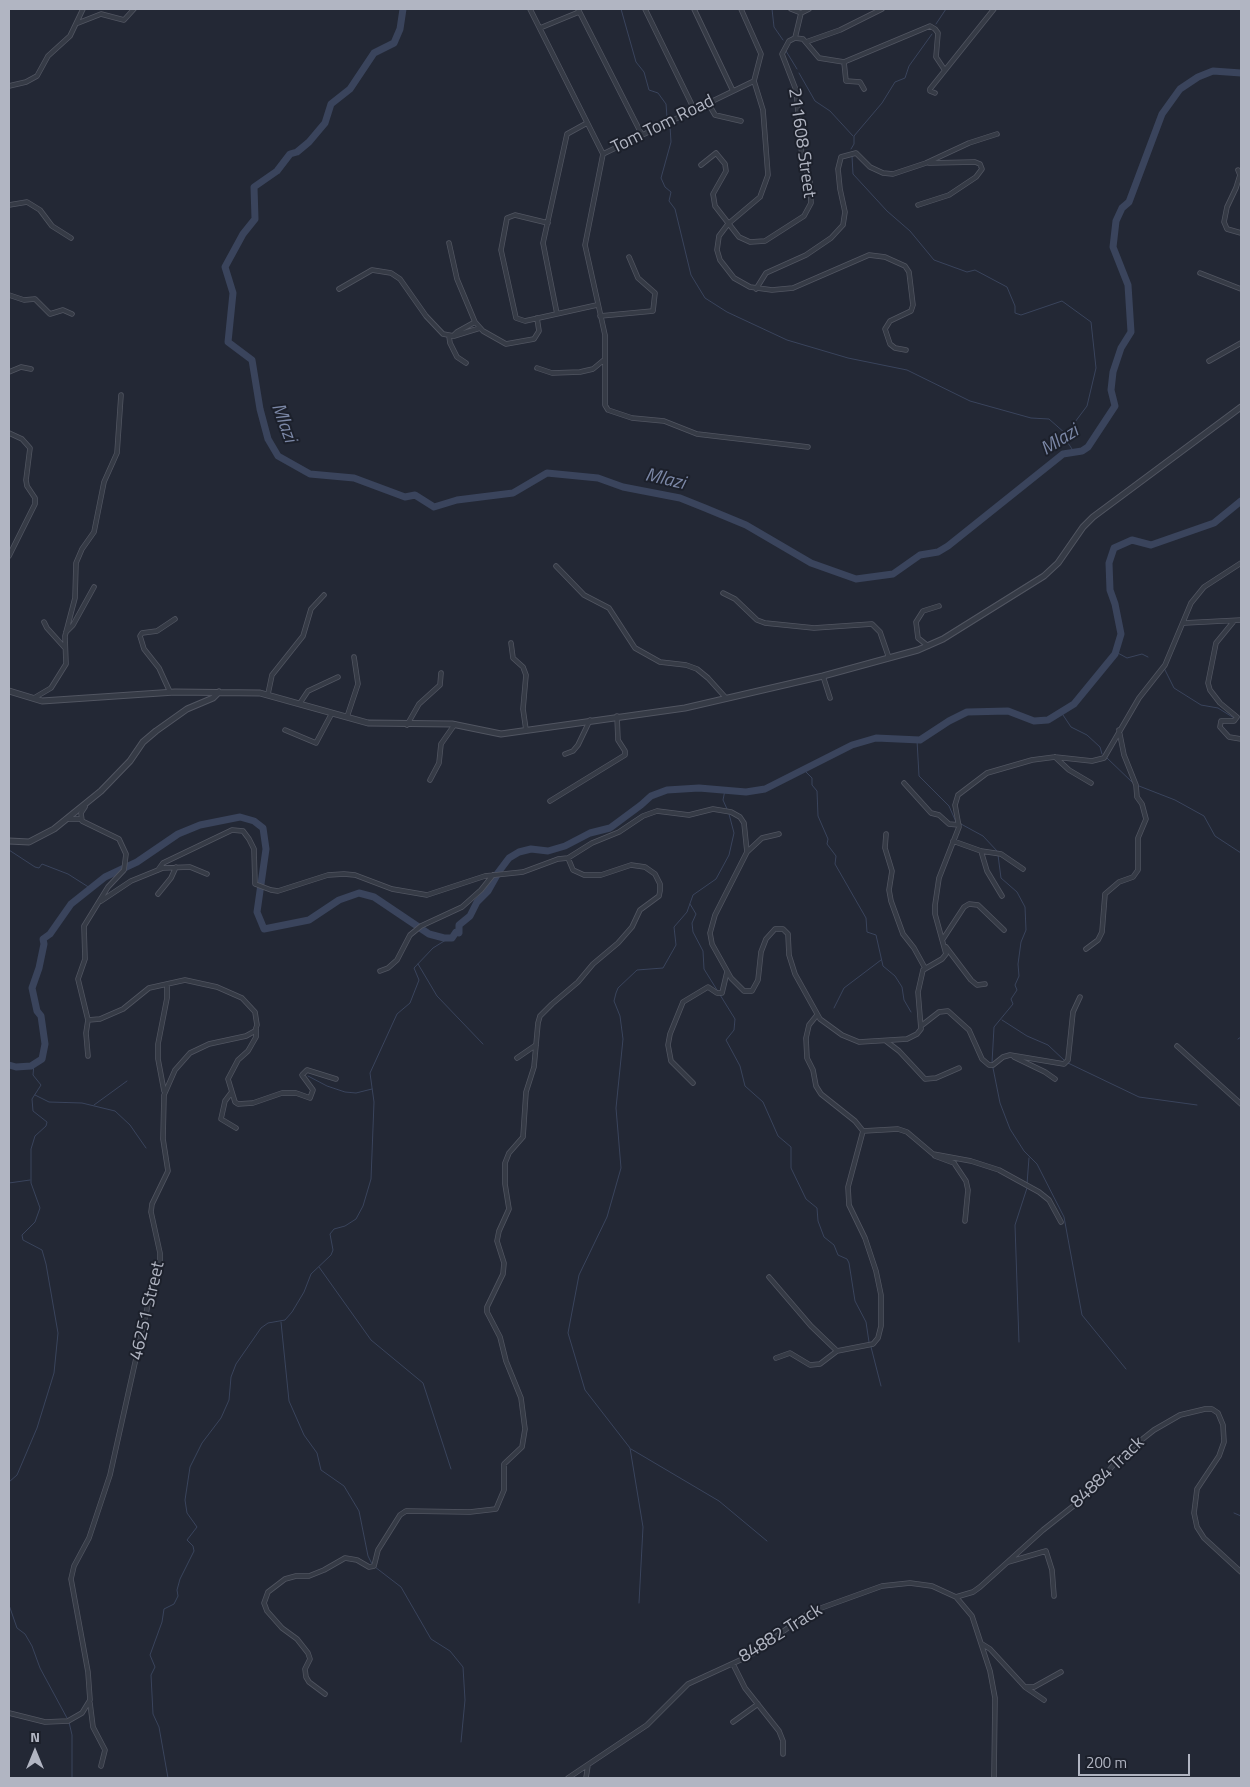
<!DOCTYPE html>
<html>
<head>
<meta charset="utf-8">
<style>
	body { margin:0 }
	#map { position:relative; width:1250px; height:1787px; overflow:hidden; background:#232835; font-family:"Titillium Web",sans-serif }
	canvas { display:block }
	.frame { position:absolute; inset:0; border:10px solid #b1b5c2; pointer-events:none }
	.north { position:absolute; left:10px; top:1727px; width:50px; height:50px; -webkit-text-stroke:4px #1c202b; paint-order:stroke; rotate:0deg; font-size:14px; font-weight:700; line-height:20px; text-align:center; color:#b1b5c2 }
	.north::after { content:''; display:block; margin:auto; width:18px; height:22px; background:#b1b5c2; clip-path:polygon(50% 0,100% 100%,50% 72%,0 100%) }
	.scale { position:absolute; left:1078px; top:1754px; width:112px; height:22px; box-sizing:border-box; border:2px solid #b1b5c2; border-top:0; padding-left:6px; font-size:15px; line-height:18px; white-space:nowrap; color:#b1b5c2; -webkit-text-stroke:4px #1c202b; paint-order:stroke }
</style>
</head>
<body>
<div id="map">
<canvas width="1250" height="1787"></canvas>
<div class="frame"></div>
<div class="north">N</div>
<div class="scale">200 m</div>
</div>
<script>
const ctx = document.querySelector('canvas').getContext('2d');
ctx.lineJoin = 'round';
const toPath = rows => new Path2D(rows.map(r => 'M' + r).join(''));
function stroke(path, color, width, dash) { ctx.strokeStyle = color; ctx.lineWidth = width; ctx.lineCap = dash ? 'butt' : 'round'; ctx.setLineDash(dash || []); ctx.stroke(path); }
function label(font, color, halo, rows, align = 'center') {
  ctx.font = font + ' "Titillium Web",sans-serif'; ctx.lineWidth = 4; ctx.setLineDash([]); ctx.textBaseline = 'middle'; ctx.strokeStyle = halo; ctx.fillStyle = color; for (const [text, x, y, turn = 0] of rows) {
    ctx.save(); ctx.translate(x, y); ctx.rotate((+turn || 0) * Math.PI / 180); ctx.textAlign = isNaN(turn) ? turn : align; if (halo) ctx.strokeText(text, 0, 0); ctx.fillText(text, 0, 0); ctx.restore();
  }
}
stroke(toPath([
	[621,9,636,62,644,72,649,90,658,93,666,104,667,117],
	[772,9,774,27,783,40],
	[936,24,946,9],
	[786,51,797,69],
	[799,73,815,101,830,111,853,136],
	[670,126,671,142,661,178,665,187,671,192,669,201,675,209,691,275,705,298,727,312,787,340,848,358,907,370,970,401,1031,418,1049,419,1066,434,1068,443,1074,452],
	[851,149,854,144,854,136,882,103,895,82,905,78,909,66,932,34],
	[852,156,853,174,887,211,910,231,934,260,967,272,975,270,1007,287,1015,306,1015,313,1021,315,1062,301,1091,322,1096,368,1087,406,1066,434],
	[1116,652,1127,658,1142,654,1148,657],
	[1164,668,1174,688,1201,705,1218,708,1234,718],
	[1061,712,1071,727,1087,735,1100,747,1102,754],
	[917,740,919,776,949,806,956,822],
	[1107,758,1133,783],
	[804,770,812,778,812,785,817,791,818,816,828,839,827,844,836,856,835,864,866,918,867,932,876,935,883,966,895,976,902,987,904,1000,911,1012],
	[1139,786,1175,800,1204,816,1215,836,1241,853],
	[725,790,723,800,727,809],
	[961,824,983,836,998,852],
	[9,850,35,867,39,868,42,864,68,874,90,888],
	[998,855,1001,878,1017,892,1025,907,1026,930,1021,942,1018,964,1019,976,1015,985,1017,990,1011,999,1013,1004,994,1027,992,1063,1000,1103,1010,1129,1024,1151,1037,1164,1064,1217,1082,1315,1126,1369],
	[690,904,696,914,692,923,693,932,703,951,704,969,735,1019,734,1030,726,1040,740,1066,745,1086,763,1102,778,1136,791,1147,791,1168,806,1199,817,1208,818,1221,824,1237,834,1245,838,1255,847,1259,849,1263,855,1301,866,1322,869,1342],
	[418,964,437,996,483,1044],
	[834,1008,844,988,881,960],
	[1002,1020,1027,1036,1048,1045,1065,1061],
	[1238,1039,1241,1037],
	[1068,1063,1139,1097,1197,1105],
	[308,1076,327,1086,345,1092,356,1093,372,1089],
	[35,1095,49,1102,82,1103,115,1111,130,1125,146,1148],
	[94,1105,127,1081],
	[9,1183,30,1180],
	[1027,1184,1029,1158],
	[319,1267,371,1340,423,1383,451,1469],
	[281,1322,289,1401,304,1435,317,1453,321,1470,344,1486,359,1511,368,1556,372,1564],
	[1019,1342,1015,1225,1027,1188],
	[871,1347,881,1386],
	[631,1449,719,1501,767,1541],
	[9,1482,17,1475,37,1428,54,1373,58,1333,46,1264,42,1250,23,1240,22,1235,35,1222,40,1208,31,1183,31,1149,35,1136,46,1126,47,1122,33,1111,32,1099,41,1085,33,1075,34,1064],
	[1234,1513,1241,1516],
	[375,1567,401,1587,431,1639,450,1651,463,1667,465,1700,461,1742],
	[639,1603,643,1527,630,1448,585,1390,568,1333,579,1275,607,1217,621,1168,616,1108,623,1039,620,1016,614,1001,616,993,618,988,637,970,663,968,676,945,674,927,687,912,693,895,716,879,729,855,734,833,729,814],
	[9,1605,17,1628,25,1634,32,1646,40,1668,67,1718],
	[69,1722,72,1735,72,1778],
	[168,1778,159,1727,153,1714,151,1675,155,1667,150,1655,162,1622,164,1609,174,1604,178,1596,177,1590,180,1579,194,1551,193,1546,187,1540,197,1527,187,1513,185,1500,190,1467,202,1443,221,1418,229,1400,231,1377,236,1364,261,1328,268,1323,285,1320,292,1312,304,1292,311,1274,331,1255,333,1250,330,1234,334,1229,345,1226,356,1219,363,1206,371,1179,374,1102,370,1073,397,1014,410,1003,419,980,414,968,433,948,449,938]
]), '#3a445c', 1);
stroke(toPath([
	[403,9,400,29,394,43,374,53,350,89,331,104,325,123,309,142,297,152,290,154,277,171,254,187,255,219,243,234,225,267,233,293,228,342,252,360,260,409,268,439,278,456,310,474,354,478,405,497,415,495,434,507,457,500,513,493,547,473,598,478,623,487,680,498,705,508,746,525,811,563,856,579,893,574,920,555,938,552,948,546,1063,454,1082,451,1088,447,1115,406,1111,390,1113,372,1121,348,1131,332,1128,285,1113,247,1116,221,1122,208,1129,202,1162,114,1180,89,1198,77,1213,71,1241,73],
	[497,874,509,858,519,852,531,849,548,851,565,846,590,833,610,828,641,805,651,796,667,790,699,788,746,792,765,789,852,745,876,738,920,740,949,721,967,712,1008,711,1034,721,1048,720,1074,704,1115,654,1121,634,1115,604,1110,590,1109,563,1114,548,1132,540,1151,545,1214,523,1241,501],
	[9,1065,16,1067,31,1066,42,1059,45,1044,41,1016,37,1011,32,988,39,968,44,944,43,939,50,934,71,904,105,877,137,862,178,834,200,825,240,817,254,821,263,828,266,849,257,912,264,929,309,920,339,900,359,893,374,897,429,934,444,938,452,938,456,932,459,933,459,925,470,916,477,902,488,891,497,875]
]), '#3a445c', 7);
const minor = toPath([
	[530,9,603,154,754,81,761,54,741,9],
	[578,9,642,135],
	[645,9,694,109],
	[694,9,733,91],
	[791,9,801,13],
	[78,23,101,14,124,20,134,9],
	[540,28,579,12],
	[795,38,801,13,809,9],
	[806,42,840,30,882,9],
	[844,62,846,81,860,82,864,89],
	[754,81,763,110,768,175,760,197,728,224,719,236,717,250,720,260,734,278,750,287,772,290,793,288,869,255,885,257,905,266,909,272,913,305,911,311,890,321,885,329,890,344,895,348,906,350],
	[9,86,26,82,37,76,48,56,70,36,83,9],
	[935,93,930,91,930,89,994,9],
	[708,103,715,115,741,121],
	[701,165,716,153,725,164,726,171,713,194,715,206,739,237,750,242,765,241,804,216,811,203,810,182,802,157,796,90,782,54,789,41,795,38,803,39,819,58,844,62,930,26,935,29,938,33,936,57,944,69],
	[1238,170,1240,175,1236,188,1227,207,1224,222,1227,229,1241,233],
	[9,205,27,202,40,210,52,226,71,238],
	[918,205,949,195,976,177,982,169,980,164,975,162,929,163],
	[548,223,515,215,507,218,501,250,516,318,525,321,597,305],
	[449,243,457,279,475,322,483,331,506,344,534,339,539,331,537,318],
	[1200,273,1241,289],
	[339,289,372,270,391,273,400,279,426,316,443,334,454,336,480,328],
	[756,289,766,273,806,255,831,238,843,225,845,212,840,189,838,169,841,157,856,153,870,167,883,173,893,174,926,163,969,143,997,134],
	[9,295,24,300,35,299,50,314,63,310,72,314],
	[557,314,543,243,567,134,587,123],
	[600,316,653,311,655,293,638,278,629,257],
	[454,335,457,332,475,322],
	[449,336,450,343,457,357,466,363],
	[605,359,605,405,608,410,632,418,664,421,697,434,808,447],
	[1209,361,1241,343],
	[537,368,552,373,580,372,593,369,605,359,605,335,585,245,603,154],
	[9,372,21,367,31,369],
	[9,433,22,439,30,448,26,480,27,486,35,498,35,504,9,556],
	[556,566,584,595,609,608,635,648,660,662,686,665,697,669,708,678,726,698],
	[723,593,735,599,757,620,765,623,814,628,872,624,880,632,889,658],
	[1234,621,1216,643,1208,683,1210,690,1220,703,1237,717,1234,721,1221,721,1220,727,1229,737,1241,739],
	[44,622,47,628,65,648],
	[1184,623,1241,620],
	[66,632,73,625,94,587],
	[511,643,513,658,523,667,526,675,523,709,526,730],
	[928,646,918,638,916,622,923,611,939,606],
	[823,676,830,698],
	[170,692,159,668,144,649,140,636,142,633,157,631,175,619],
	[268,694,272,675,303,636,311,609,324,595],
	[34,698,51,688,66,664,65,636,75,598,76,563,82,549,94,532,104,482,117,453,121,395],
	[300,703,308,691,338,677],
	[347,717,358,684,354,657],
	[407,725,419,704,440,685,441,673],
	[285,730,316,743,332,713],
	[565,754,573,751,578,745,590,720],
	[1055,757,1069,770,1091,783],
	[430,780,439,763,441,744,455,724],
	[904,783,931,813,939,815,949,824,959,825],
	[550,801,625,755,625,751,618,740,617,716],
	[66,819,81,819],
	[886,834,885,848,892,871,889,890,891,901,903,934,914,948,925,968],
	[953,841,981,851,1001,854,1023,869],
	[981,851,987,871,1002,896],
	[747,852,762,838,779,834],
	[158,870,163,863,232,830,243,831,249,839,254,849,255,884,271,890,278,891,328,875,344,874,355,875,392,889,427,895,485,876,523,872,558,859,568,858,592,843,619,832,643,816,657,811,689,815,713,809,731,812,740,817,744,823,747,852,715,915,710,933,712,944,731,978,744,991,752,991,758,980,761,952,766,939,775,929,783,929,788,934,789,955,795,974,820,1019,842,1035,859,1042,907,1039,917,1034,921,1029,918,992,923,970,942,959,946,954,935,914,935,905,939,878,959,827,955,805,958,795,987,773,1032,760,1055,757,1092,761,1104,758,1139,698,1165,665,1191,603,1204,587,1241,563],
	[158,894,171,878,176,867],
	[101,901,131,881,163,868,190,867,207,874],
	[943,939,964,907,969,904,978,905,1004,930],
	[946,947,971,980,977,985,985,984],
	[1086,949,1098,940,1102,932,1105,894,1119,882,1133,877,1138,870,1138,838,1146,819,1142,804,1137,797,1136,785,1124,755,1119,730],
	[380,971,388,968,397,960,410,935,421,926,462,907,481,890,493,875],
	[88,1020,86,1033,88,1056],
	[921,1026,939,1012,948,1011,969,1030,982,1059,989,1065,993,1065,1003,1057,1010,1055,1064,1064,1068,1060,1073,1012,1080,997],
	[256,1029,256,1037,248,1051,238,1060,228,1079,235,1102,238,1104,253,1103,282,1093,296,1093,310,1098,313,1090,302,1075,307,1070,336,1079],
	[886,1041,899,1051,925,1079,936,1078,959,1068],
	[1177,1046,1241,1104],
	[1014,1057,1045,1072,1055,1079],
	[517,1058,536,1045],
	[693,1083,671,1061,668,1045,670,1034,683,1002,708,987,717,993,722,993,727,972],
	[164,1091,158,1059,158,1044,167,998,167,985],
	[231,1093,225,1101,221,1119,236,1128],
	[863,1131,898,1129,907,1132,933,1154,971,1161,999,1170,1039,1192,1049,1200,1061,1222],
	[935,1156,954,1163,966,1181,968,1190,965,1221],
	[769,1277,811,1326,837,1351],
	[776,1358,790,1353,810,1365,820,1364,837,1351,873,1344,878,1338,881,1326,881,1295,876,1271,865,1238,849,1205,848,1187,863,1131,855,1121,821,1094,816,1086,813,1070,807,1058,806,1038,809,1025,817,1015],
	[1008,1562,1046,1551,1052,1570,1054,1596],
	[956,1597,973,1592,980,1587,1043,1530,1091,1492,1120,1457,1154,1430,1180,1415,1205,1409,1212,1409,1218,1413,1223,1425,1224,1442,1219,1456,1197,1489,1194,1513,1197,1527,1204,1538,1241,1572],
	[982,1644,990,1649,1025,1687,1034,1687,1061,1672],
	[733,1664,745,1688,779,1731,783,1741,783,1754],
	[1025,1687,1044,1700],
	[325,1694,309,1682,306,1677,305,1669,310,1659,308,1653,297,1639,282,1628,267,1611,264,1603,268,1592,285,1579,296,1576,309,1576,324,1570,345,1558,357,1560,369,1567,374,1566,378,1550,400,1515,406,1511,470,1512,496,1509,504,1490,504,1464,522,1447,525,1429,521,1398,506,1361,500,1337,487,1312,487,1307,503,1274,504,1263,497,1241,499,1231,509,1209,505,1184,505,1163,509,1153,523,1137,526,1092,534,1067,538,1023,540,1016,552,1004,578,982,593,964,618,943,632,927,640,910,659,896,660,891,660,884,655,874,645,867,631,865,601,875,584,875,573,870,568,858],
	[90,1703,93,1727,105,1750,101,1766],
	[9,1713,45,1722,68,1721,82,1713,90,1700,88,1672,71,1579,74,1566,89,1538,110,1475,151,1291,160,1263,160,1253,151,1212,152,1204,168,1171,163,1139,164,1095,175,1070,190,1053,209,1044,246,1036,255,1031,257,1025,255,1012,242,998,217,987,185,980,149,988,123,1009,100,1019,88,1020,78,979,85,959,84,926,108,887,124,870,126,854,119,839,82,821,81,813,85,807],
	[733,1722,758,1704],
	[568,1778,647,1725,688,1684,749,1656,810,1612,882,1586,910,1583,932,1586,956,1597,972,1616,990,1671,995,1698,994,1778],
	[586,1778,588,1765]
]);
const tertiary = toPath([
	[9,691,42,701,175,692,260,693,368,723,452,724,501,734,685,708,823,676,918,650,943,639,1044,576,1058,563,1083,527,1093,517,1241,407],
	[9,841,29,842,54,829,101,791,130,761,143,742,156,731,187,709,213,698,219,692]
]);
stroke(minor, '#515561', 5.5);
stroke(tertiary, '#515561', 7);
stroke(minor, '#363b46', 4);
stroke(tertiary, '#363b46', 5);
label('18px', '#b1b5c2', '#1c202b', [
	["Tom Tom Road",663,125,-26],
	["211608 Street",801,143,82],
	["46251 Street",148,1311,-77],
	["84884 Track",1108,1473,-44],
	["84882 Track",781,1634,-32]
]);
label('italic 19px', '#7c88a7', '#1c202b', [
	["Mlazi",283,423,70],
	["Mlazi",1060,441,-32],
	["Mlazi",665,480,13]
]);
</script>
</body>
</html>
